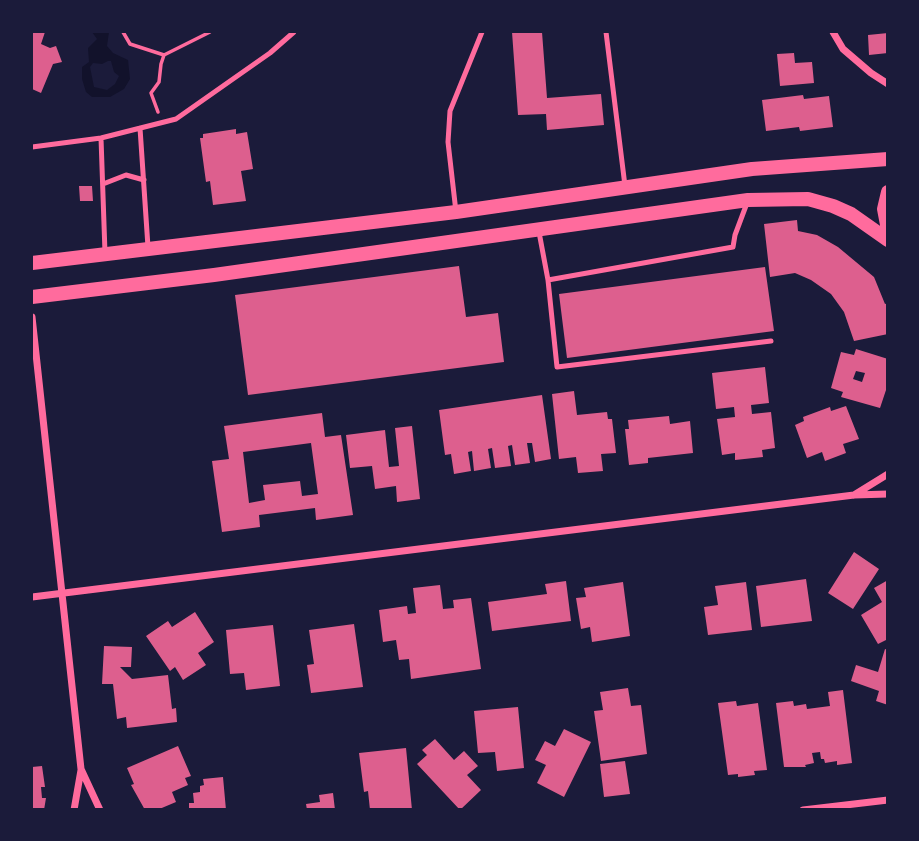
<!DOCTYPE html>
<html>
<head>
<meta charset="utf-8">
<style>
	body { margin:0 }
	#map { position:relative; width:919px; height:841px; overflow:hidden; background:#1b1b3a; font-family:Figtree,sans-serif }
	canvas { display:block }
	.frame { position:absolute; inset:0; border:33px solid #1b1b3a; pointer-events:none }
</style>
</head>
<body>
<div id="map">
<canvas width="919" height="841"></canvas>
<div class="frame"></div>
</div>
<script>
const ctx = document.querySelector('canvas').getContext('2d');
ctx.lineJoin = 'round';
function fill(path, color) { ctx.fillStyle = color; ctx.fill(path, 'evenodd'); }
const toPath = rows => new Path2D(rows.map(r => 'M' + r).join(''));
function stroke(path, color, width, dash) { ctx.strokeStyle = color; ctx.lineWidth = width; ctx.lineCap = dash ? 'butt' : 'round'; ctx.setLineDash(dash || []); ctx.stroke(path); }
fill(toPath([
	[92,32,109,32,107,46,113,53,128,60,130,79,124,89,110,97,92,97,86,92,82,79,82,67,89,62,88,48,97,39],
	[108,61,111,61,114,72,119,76,115,84,107,90,94,87,90,67,93,63,102,64]
]), '#12122b');
fill(toPath([
	[32,32,45,32,41,44,50,48,56,46,62,62,53,64,41,93,32,89],
	[512,32,542,32,547,98,601,94,604,125,547,130,546,114,518,115],
	[888,33,888,53,869,55,868,35],
	[794,53,795,63,812,62,814,83,780,86,777,54],
	[803,95,804,99,829,96,833,127,800,131,799,127,766,131,762,100],
	[236,129,236,134,247,132,253,169,241,171,246,201,213,205,210,181,206,182,200,138,203,138,203,134],
	[79,186,92,186,93,201,80,201],
	[797,220,798,231,817,235,838,247,874,277,885,304,888,303,888,334,854,341,844,312,831,294,811,280,795,273,770,277,764,224],
	[459,266,466,317,498,313,504,362,248,395,235,295],
	[765,267,774,331,567,358,559,294],
	[856,349,888,359,888,384,880,408,841,397,843,392,831,388,841,352,854,355],
	[856,371,865,373,862,382,853,379],
	[765,367,769,403,751,405,752,414,771,412,775,448,762,450,763,457,735,460,735,453,722,455,717,419,735,417,734,407,716,409,712,373],
	[574,391,577,415,607,412,608,419,612,419,616,453,601,454,603,471,578,473,576,457,559,459,552,394],
	[542,395,551,459,535,462,532,443,527,443,530,463,515,465,512,445,508,446,511,466,495,468,492,448,488,449,491,468,474,471,472,451,468,452,471,471,454,474,451,454,445,455,439,410],
	[846,406,859,439,843,444,846,453,825,461,822,452,807,458,795,425,804,421,803,417,830,407,831,411],
	[322,413,325,437,341,435,353,515,316,520,315,508,259,515,260,527,222,532,212,461,229,459,224,426],
	[311,443,318,494,302,496,300,481,263,485,265,500,249,503,243,452],
	[669,416,670,424,690,421,693,453,648,458,648,463,629,465,625,429,629,429,628,420],
	[412,426,420,499,397,502,396,486,375,489,372,466,350,468,346,435,385,430,389,467,399,466,395,428],
	[854,552,879,569,853,609,828,593],
	[806,579,812,621,761,627,756,586],
	[888,580,888,639,878,644,861,615,882,602,874,588],
	[566,581,571,621,492,631,488,602,547,594,545,584],
	[623,582,630,636,592,642,590,627,581,629,576,598,586,597,584,588],
	[746,582,752,630,708,635,704,607,718,605,715,586],
	[440,585,443,609,454,608,453,600,471,598,481,669,411,679,409,659,399,660,396,640,383,642,379,610,407,606,408,614,416,613,413,588],
	[195,612,214,642,198,653,206,665,183,680,175,667,170,671,146,636,168,621,172,627],
	[354,624,363,687,311,693,307,665,314,664,309,630],
	[273,625,280,686,246,690,244,673,230,674,226,630],
	[104,646,132,647,131,667,120,667,132,679,168,675,172,709,176,708,177,722,127,728,126,717,117,719,113,684,102,684],
	[885,649,888,650,888,705,876,701,879,691,851,681,856,665,878,672],
	[628,688,631,706,641,705,647,754,601,761,594,711,603,710,600,692],
	[843,690,852,763,837,765,837,761,825,763,824,759,821,759,820,752,812,753,814,763,805,765,806,767,784,767,776,703,793,701,794,706,806,704,807,709,830,706,828,692],
	[736,701,737,706,758,703,767,770,754,771,755,775,738,777,738,774,728,775,718,703],
	[518,707,524,768,497,771,495,752,478,753,474,711],
	[564,729,591,742,564,797,537,783,546,765,535,760,545,741,555,746],
	[435,739,454,760,464,751,478,766,467,775,481,790,460,810,417,764,427,755,422,750],
	[178,746,191,776,185,778,188,785,172,792,176,802,157,810,145,810,131,785,134,784,127,768],
	[406,748,412,810,370,810,368,791,364,792,359,753],
	[625,761,630,794,604,797,600,764],
	[42,766,45,787,41,787,42,798,46,798,44,810,32,810,32,767],
	[223,777,226,810,189,810,189,803,194,803,193,793,200,792,200,786,204,785,203,779],
	[333,793,335,810,307,810,306,804,320,802,319,795]
]), '#dd5f8e');
stroke(toPath([
	[123,32,130,44,164,55],
	[158,112,151,93,159,82,161,64,164,55,210,32]
]), '#ff6b9d', 3.5);
stroke(toPath([
	[606,32,625,186],
	[140,128,148,247],
	[101,138,105,253],
	[32,147,101,138,176,119,270,53,294,32],
	[103,184,126,175,144,180],
	[456,212,448,142,450,111,482,32],
	[539,232,548,280,733,247,735,235,747,203],
	[548,280,557,367,771,341]
]), '#ff6b9d', 5);
stroke(toPath([
	[833,32,843,49,871,73,888,84],
	[32,317,81,769,100,810],
	[854,495,888,474],
	[32,597,854,495,888,494],
	[74,810,81,770],
	[803,810,888,800]
]), '#ff6b9d', 7);
stroke(toPath([
	[888,192,884,209,888,230],
	[32,263,456,212,752,169,888,159],
	[32,297,214,275,748,200,808,199,833,206,851,214,888,240]
]), '#ff6b9d', 14);
</script>
</body>
</html>
